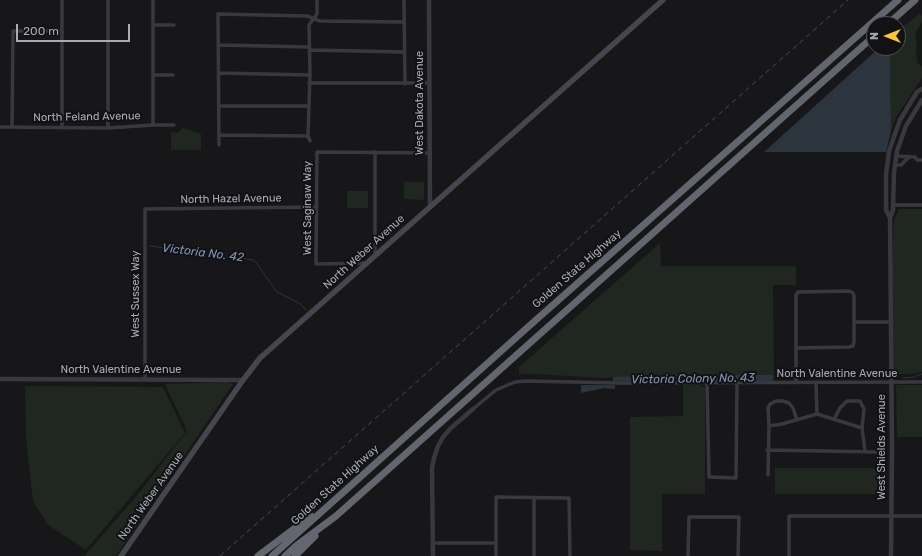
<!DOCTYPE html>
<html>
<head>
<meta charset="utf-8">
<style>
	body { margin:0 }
	#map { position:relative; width:922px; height:556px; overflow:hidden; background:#171719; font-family:Rubik,sans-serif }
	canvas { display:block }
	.north { position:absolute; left:866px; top:16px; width:40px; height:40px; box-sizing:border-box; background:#121214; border:1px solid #4e5056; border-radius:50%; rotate:270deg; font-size:11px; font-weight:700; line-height:16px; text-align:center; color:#a8acb9 }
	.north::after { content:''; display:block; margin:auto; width:14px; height:18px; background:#f9c92f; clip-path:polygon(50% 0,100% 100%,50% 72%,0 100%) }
	.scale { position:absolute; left:16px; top:24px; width:114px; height:18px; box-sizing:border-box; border:2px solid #a8acb9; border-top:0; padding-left:5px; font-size:12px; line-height:14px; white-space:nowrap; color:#a8acb9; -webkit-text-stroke:3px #121214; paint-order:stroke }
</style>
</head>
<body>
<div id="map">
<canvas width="922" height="556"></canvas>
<div class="north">N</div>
<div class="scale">200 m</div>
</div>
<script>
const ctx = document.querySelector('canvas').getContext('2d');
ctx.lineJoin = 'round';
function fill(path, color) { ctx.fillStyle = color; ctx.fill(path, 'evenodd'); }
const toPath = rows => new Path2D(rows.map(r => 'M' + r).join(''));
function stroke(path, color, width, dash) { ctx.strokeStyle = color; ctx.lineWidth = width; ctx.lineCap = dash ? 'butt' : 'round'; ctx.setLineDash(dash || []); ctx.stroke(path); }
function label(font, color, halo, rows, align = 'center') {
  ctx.font = font + ' Rubik,sans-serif'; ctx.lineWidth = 4; ctx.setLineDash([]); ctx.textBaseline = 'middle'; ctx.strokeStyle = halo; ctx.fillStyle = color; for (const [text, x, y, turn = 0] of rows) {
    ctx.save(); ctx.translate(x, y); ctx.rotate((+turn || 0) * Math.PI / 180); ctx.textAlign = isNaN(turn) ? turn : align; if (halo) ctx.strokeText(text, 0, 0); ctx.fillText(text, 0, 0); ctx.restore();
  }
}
fill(toPath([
	[920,13,922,16,922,22,915,34,917,47,916,49,917,62,922,67,922,78,895,119,891,132,890,48,898,48,898,31],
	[183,128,201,134,201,150,171,150,171,132,178,133],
	[404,182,424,182,424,200,404,199],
	[347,191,368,191,368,208,347,208],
	[899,209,922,209,922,372,910,374,893,374,892,266,894,220],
	[660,243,661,266,796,266,796,285,773,285,774,375,661,375,602,378,533,374,519,374,519,367],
	[228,382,233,384,116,556,84,556,139,493,187,431,165,384],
	[683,385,700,385,705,388,705,494,662,494,662,551,630,550,630,417,683,416],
	[896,385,922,385,922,437,897,437],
	[25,386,163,387,185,433,86,550,48,525,33,501,26,437],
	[775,468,886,468,886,494,775,494]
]), '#1f2720');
fill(toPath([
	[879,48,890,48,891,132,886,152,764,152],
	[661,375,774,375,773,381,613,381,613,377],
	[581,385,615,385,615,389,604,388,581,393]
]), '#2c343e');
stroke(toPath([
	[150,246,254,260,277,292,299,303,306,310],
	[903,378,914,377,922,374]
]), '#2c343e', 1);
stroke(toPath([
	[62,0,62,128],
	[108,0,108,128],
	[153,0,153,125],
	[404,0,405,84],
	[153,25,174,25],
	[219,45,309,47],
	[310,50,404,52],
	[219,73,310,75],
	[153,75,173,75],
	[309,83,429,83],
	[219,106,309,106],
	[0,127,108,128,153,125,174,125],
	[12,127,13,31,62,31],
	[219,135,308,136],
	[310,141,308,136,310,75,309,25,317,14,317,0],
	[219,145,218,14,307,16,320,21,403,22],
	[375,152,375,255],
	[896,156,915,157,917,160,922,160],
	[895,165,901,165,909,157],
	[893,205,922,205],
	[367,263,316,264,317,152,429,153],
	[854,322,890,322],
	[145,379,145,209,317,207],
	[707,383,709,477,736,478,737,383],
	[796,383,796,295,798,292,849,291,853,293,854,296,854,342,853,346,849,347,796,348],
	[816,383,817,414],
	[473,409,496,390,515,382,525,381,620,383,922,382],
	[834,419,840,408,847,401,860,401,864,409,862,428,865,451],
	[769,426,782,424,817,414,862,428],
	[767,450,880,452],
	[768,475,769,426,768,408,770,404,776,401,783,401,789,403,793,408,797,420],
	[433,543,496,543],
	[496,556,496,497,569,498,570,556],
	[534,556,534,498],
	[688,556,689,517,739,517,738,556],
	[789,556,789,516,922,516]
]), '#38383e', 3.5);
stroke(toPath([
	[429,0,430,207],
	[890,218,886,210,886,175,889,151,900,120,917,92,922,89],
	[0,379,243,380],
	[433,556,432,468,434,458,438,446,443,437,451,428,473,409],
	[891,556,892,449,890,218,893,210,894,172,897,151,906,126,922,100]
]), '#38383e', 4.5);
stroke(toPath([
	[121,556,243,380,260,358,663,0]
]), '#46474e', 5.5);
stroke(toPath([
	[888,24,915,0],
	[258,556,311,516],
	[272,556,528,327,898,0],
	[285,556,297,545,336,516,874,36],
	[295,556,315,536]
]), '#63656f', 7);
stroke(toPath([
	[220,556,848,0]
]), '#4b4c53', 1, [5, 4]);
label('11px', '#a8acb9', '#121214', [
	["West Dakota Avenue",420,103,-90],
	["North Feland Avenue",87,117,-1],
	["North Hazel Avenue",231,199,-1],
	["West Saginaw Way",308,208,-90],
	["North Weber Avenue",364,252,-42],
	["Golden State Highway",577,269,-41],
	["West Sussex Way",136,294,-90],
	["North Valentine Avenue",121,370],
	["North Valentine Avenue",837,374],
	["West Shields Avenue",882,447,-90],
	["Golden State Highway",335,485,-42],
	["North Weber Avenue",151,496,-55]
]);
label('italic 12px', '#7e96b6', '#121214', [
	["Victoria No. 42",203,253,7],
	["Victoria Colony No. 43",693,379,-1]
]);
</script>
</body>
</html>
